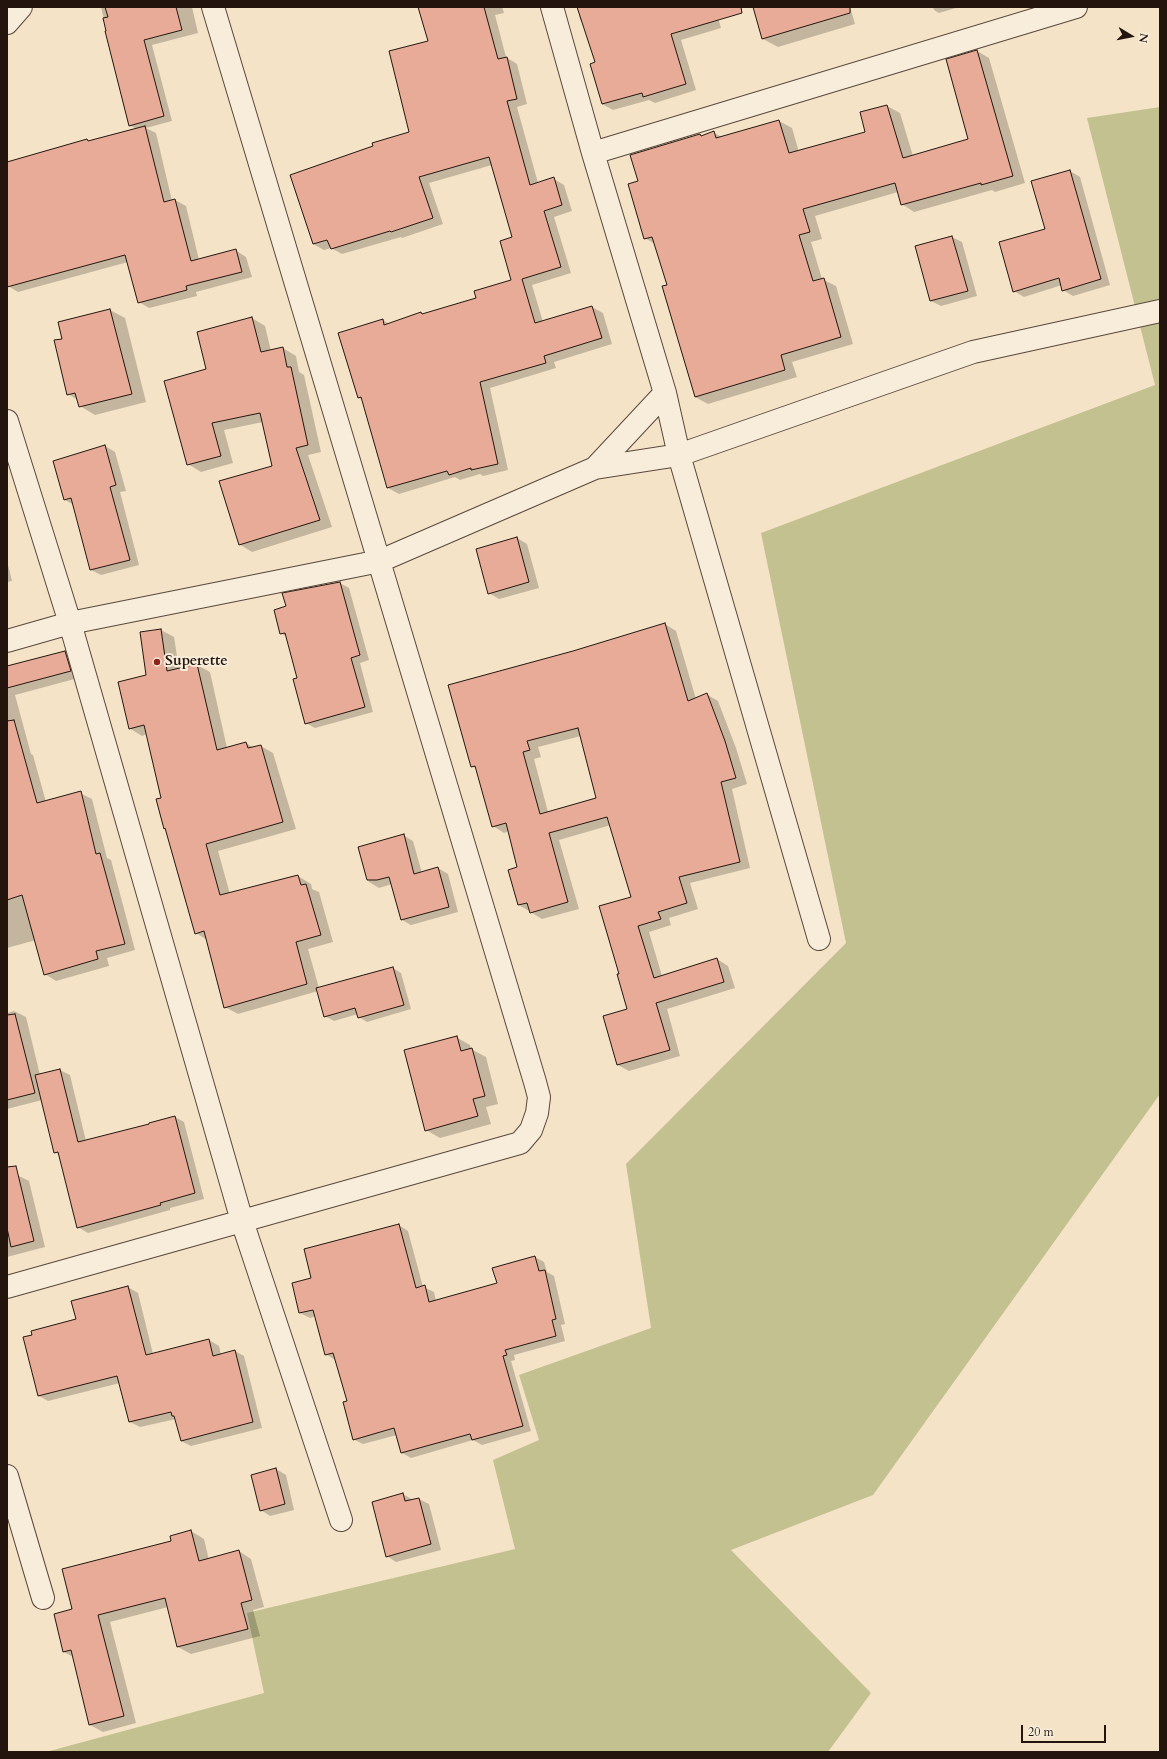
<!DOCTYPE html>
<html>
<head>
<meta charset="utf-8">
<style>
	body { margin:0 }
	#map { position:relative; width:1167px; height:1759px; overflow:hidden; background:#f5e3c7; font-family:Cardo,serif }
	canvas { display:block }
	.frame { position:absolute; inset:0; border:8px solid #23150d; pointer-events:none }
	.north { position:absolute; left:1111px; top:16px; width:40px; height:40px; -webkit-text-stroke:3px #f8eddb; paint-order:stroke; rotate:100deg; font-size:11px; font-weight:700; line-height:16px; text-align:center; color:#23150d }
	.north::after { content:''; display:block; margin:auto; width:14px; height:18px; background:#23150d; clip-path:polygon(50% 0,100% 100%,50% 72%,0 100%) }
	.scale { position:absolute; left:1021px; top:1725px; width:85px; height:18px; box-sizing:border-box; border:2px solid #23150d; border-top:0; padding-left:5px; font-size:12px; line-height:14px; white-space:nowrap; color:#23150d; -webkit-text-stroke:3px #f8eddb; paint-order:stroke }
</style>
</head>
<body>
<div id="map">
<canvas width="1167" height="1759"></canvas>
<div class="frame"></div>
<div class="north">N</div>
<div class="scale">20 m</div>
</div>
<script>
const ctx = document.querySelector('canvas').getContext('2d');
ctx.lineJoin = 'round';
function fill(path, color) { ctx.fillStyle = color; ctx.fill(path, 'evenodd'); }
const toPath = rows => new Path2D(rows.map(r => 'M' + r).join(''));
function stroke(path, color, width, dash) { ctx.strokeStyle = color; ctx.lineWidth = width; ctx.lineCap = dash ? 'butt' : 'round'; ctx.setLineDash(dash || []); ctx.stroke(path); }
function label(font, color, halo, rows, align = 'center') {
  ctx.font = font + ' Cardo,serif'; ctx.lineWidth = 4; ctx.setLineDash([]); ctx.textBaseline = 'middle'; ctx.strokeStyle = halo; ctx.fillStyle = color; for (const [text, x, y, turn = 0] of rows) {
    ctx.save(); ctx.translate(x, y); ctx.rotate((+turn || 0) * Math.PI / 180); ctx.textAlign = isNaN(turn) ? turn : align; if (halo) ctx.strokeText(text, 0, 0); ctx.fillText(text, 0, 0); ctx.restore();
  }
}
fill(toPath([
	[1160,107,1160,1094,873,1495,731,1550,871,1693,828,1752,46,1752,264,1693,247,1613,515,1549,493,1460,539,1440,519,1375,651,1328,626,1164,846,943,761,533,1155,385,1087,118]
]), '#c4c190');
fill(toPath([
	[101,7,192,7,198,33,152,45,172,121,146,128,156,133,172,201,175,200,186,206,199,260,235,250,246,257,252,277,196,292,197,296,149,308,139,302,128,262,18,292,8,286,7,162,87,140,90,141,137,129,129,125],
	[419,7,502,7,504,13,495,15,506,57,517,64,527,104,517,107,538,183,554,179,564,185,572,211,554,217,571,273,532,285,543,322,592,307,603,313,612,344,554,362,556,368,490,388,508,470,483,476,480,474,460,480,455,477,399,494,388,488,363,400,359,398,383,320,389,324,421,313,424,315,478,299,512,281,513,238,492,165,429,183,443,224,402,238,401,237,342,254,331,248,324,250,313,244,375,147,410,132,430,41],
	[578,7,715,7,721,28,681,40,696,90,655,103,649,100,613,110,602,104,596,63,582,21,580,20],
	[754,7,850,7,855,24,778,47,763,39],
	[933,7,959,7,939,13,934,10],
	[977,51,989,58,1025,183,995,192,992,190,914,212,902,204,898,192,815,216,822,239,811,242,822,279,836,286,853,344,792,362,797,377,708,404,695,397,668,285,655,244,645,238,639,182,700,135,702,136,714,133,722,137,779,121,792,128,799,152,866,133,861,113,887,106,900,113,913,156,970,140],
	[1070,171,1080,177,1110,285,1073,296,1063,290,1062,285,1024,297,1014,291,1046,229],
	[952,237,962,242,977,296,941,306,931,301,916,247],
	[110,310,125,318,146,402,95,415,80,406,78,400,68,394,63,339],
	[252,318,265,326,271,351,283,348,296,356,299,372,304,375,321,452,308,455,332,527,252,552,239,544,273,467,263,422,224,430,233,463,201,472,188,464,207,369],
	[105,446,115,452,126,491,120,492,139,565,101,575,91,570,74,505,65,500,54,461],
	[517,538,527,544,539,588,499,599,489,593],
	[7,561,12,581,7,582],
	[340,583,349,588,369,660,360,663,373,712,315,728,306,723,298,678,287,637,281,633,287,607],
	[665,624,676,631,696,699,706,694,718,701,736,748,747,784,732,789,750,868,690,883,698,909,669,918,671,925,649,932,662,976,717,959,728,966,735,988,667,1009,680,1056,629,1071,618,1065,628,1010,620,974,632,897,611,825,559,840,579,909,542,919,519,905,519,868,509,831,504,833,493,826,477,769,472,766,574,652],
	[581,736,597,799,548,812,534,759,541,757,538,747],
	[161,630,174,637,179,669,197,665,210,672,227,748,246,743,254,748,261,746,273,753,296,829,218,851,230,894,298,876,311,884,312,889,319,892,333,942,308,949,319,988,393,968,401,973,411,1009,367,1022,359,1017,358,1014,334,1021,325,1016,318,991,238,1014,225,1007,207,940,196,933,147,734,142,736,129,728,148,676],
	[65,652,76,658,82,677,15,695,31,754,33,755,46,802,80,793,92,799,107,858,111,860,135,950,107,958,109,966,56,981,45,974,36,940,7,948,7,667],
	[403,835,413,841,422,873,438,868,448,874,458,912,411,925,402,920,392,884,379,888,369,882,359,847],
	[14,1011,26,1017,40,1075,60,1070,70,1075,86,1141,150,1125,175,1117,184,1122,204,1199,170,1208,170,1210,88,1233,78,1227,60,1155,55,1152,42,1100,7,1109,7,1013],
	[456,1037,470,1045,471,1049,486,1057,498,1104,486,1107,491,1124,440,1138,426,1130],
	[17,1175,29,1181,45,1247,7,1257,7,1177],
	[399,1225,408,1231,423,1287,434,1292,436,1301,498,1284,535,1257,544,1262,547,1272,554,1276,565,1324,561,1325,565,1341,514,1355,515,1360,511,1361,531,1431,482,1445,473,1440,411,1458,402,1453,397,1435,363,1444,353,1439,348,1402,335,1360,326,1354,316,1316,310,1318,300,1313,312,1279],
	[128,1287,138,1293,153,1354,209,1340,219,1346,221,1355,235,1351,244,1356,262,1428,191,1446,181,1441,176,1419,140,1427,130,1422,120,1383,48,1401,39,1396,78,1320],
	[276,1469,286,1475,294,1510,270,1516,261,1510],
	[403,1494,413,1500,419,1499,429,1504,441,1550,396,1562,387,1556],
	[191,1531,204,1539,209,1560,239,1551,251,1559,264,1607,253,1610,260,1636,191,1654,178,1647,168,1607,110,1622,136,1723,103,1732,90,1725,73,1657,64,1652,73,1610,172,1542]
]), '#0003');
const building = toPath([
	[105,7,176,7,182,30,144,40,164,116,129,126,105,31,106,31,103,18,108,17,105,7],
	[418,7,484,7,498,59,507,57,517,99,507,101,530,185,554,177,562,205,544,211,561,267,522,279,535,323,592,306,602,338,544,356,546,363,480,382,498,464,471,470,471,468,449,475,447,471,387,488,361,397,358,398,338,333,383,319,384,325,421,312,422,314,476,298,474,291,511,280,500,241,512,237,489,157,419,177,433,218,391,232,390,231,331,249,327,240,313,244,290,175,373,146,372,143,409,132,389,51,428,41,418,7],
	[577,7,741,7,742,13,671,34,686,84,643,97,642,93,602,104,590,64,595,62,577,7],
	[753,7,850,7,850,13,762,39,753,7],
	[977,50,1013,176,981,185,981,183,901,205,895,183,803,209,810,232,799,235,813,281,824,278,841,337,781,355,785,370,695,397,662,286,667,285,652,237,644,239,628,184,638,181,630,155,700,134,701,136,714,131,716,138,779,120,789,153,865,132,860,112,887,105,903,158,968,139,946,59,977,50],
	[145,126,164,202,175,199,191,261,236,249,242,272,186,286,187,290,138,303,125,255,7,287,7,162,87,139,88,141,145,126],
	[1070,170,1101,279,1062,291,1059,278,1013,292,999,242,1045,229,1031,181,1070,170],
	[952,236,968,291,930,301,915,246,952,236],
	[110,309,132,394,79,407,75,393,67,395,54,340,62,339,58,322,110,309],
	[252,317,261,352,283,347,287,367,291,367,308,445,296,448,320,520,239,545,219,481,272,466,260,413,212,423,221,456,187,465,164,381,206,369,197,332,252,317],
	[105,445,116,485,110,487,130,560,90,570,71,498,64,500,53,461,105,445],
	[517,537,529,582,488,594,476,549,517,537],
	[340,582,360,655,351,658,365,707,305,724,293,679,297,678,285,633,280,634,274,610,286,606,282,593,340,582],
	[665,623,688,701,707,693,725,741,736,778,721,782,740,862,679,877,687,903,658,912,661,919,638,926,654,978,717,958,724,982,656,1003,670,1050,617,1065,603,1016,627,1009,617,974,619,974,599,906,631,897,607,817,549,833,568,902,530,913,527,903,518,905,508,870,517,867,506,823,492,827,475,766,471,767,448,685,573,651,665,623],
	[578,728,596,798,540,814,523,752,530,750,527,741,578,728],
	[161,629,167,671,197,664,217,750,246,742,248,748,261,745,283,822,206,844,220,895,298,875,301,885,306,884,321,935,296,942,307,984,224,1008,204,931,195,934,165,828,164,829,156,799,161,798,144,725,129,729,118,682,146,675,140,632,161,629],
	[65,651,71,671,7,688,7,666,65,651],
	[14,720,37,803,81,791,96,854,100,853,125,944,96,951,98,959,44,975,22,895,7,900,7,721,14,720],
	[404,834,414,874,438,867,449,907,401,920,389,877,377,880,367,880,358,847,404,834],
	[393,967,404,1005,358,1018,355,1008,324,1017,316,988,393,967],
	[15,1014,35,1093,7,1100,7,1015,15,1014],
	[457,1036,461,1051,472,1048,485,1096,473,1099,478,1116,425,1131,404,1050,457,1036],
	[60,1069,78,1142,149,1124,149,1123,175,1116,195,1193,160,1203,161,1205,77,1228,58,1152,54,1153,35,1075,60,1069],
	[16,1166,34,1241,11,1247,7,1228,7,1167,16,1166],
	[399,1224,416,1288,425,1285,429,1302,497,1283,492,1268,535,1256,539,1271,545,1270,556,1319,552,1320,556,1336,505,1350,507,1355,503,1356,523,1426,472,1440,470,1434,401,1453,394,1428,353,1440,343,1402,347,1401,333,1353,325,1355,313,1310,299,1313,292,1283,311,1278,304,1249,399,1224],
	[128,1286,146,1355,209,1339,213,1356,235,1350,253,1422,181,1441,174,1416,172,1416,171,1412,129,1422,117,1376,38,1396,23,1337,32,1335,31,1331,76,1319,71,1301,128,1286],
	[276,1468,285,1504,260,1511,251,1475,276,1468],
	[403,1493,405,1501,419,1498,431,1544,386,1557,372,1502,403,1493],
	[191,1530,199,1561,239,1550,252,1600,241,1603,248,1629,177,1647,165,1598,98,1615,124,1716,89,1725,71,1650,63,1652,54,1614,72,1609,62,1569,171,1541,170,1536,191,1530]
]);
fill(building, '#e7ab98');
stroke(building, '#23150d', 1);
const street = toPath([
	[552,7,593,153,665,393,679,455,819,939],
	[7,23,21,7],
	[593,153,1076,7],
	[7,421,70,623,242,1221,341,1520],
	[595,468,679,455,973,352,1160,311],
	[7,641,70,623,380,561,595,468,665,393],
	[7,1287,520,1143,531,1130,537,1113,539,1097,535,1082,213,7],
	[7,1476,43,1598]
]);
stroke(street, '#58483c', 24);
stroke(street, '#f8eddb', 22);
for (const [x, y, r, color] of [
	[157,662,4,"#8f2418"]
]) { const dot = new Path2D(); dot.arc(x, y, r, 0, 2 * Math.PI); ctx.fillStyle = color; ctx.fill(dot); stroke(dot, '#f8eddb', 1.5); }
label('bold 15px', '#23150d', '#f8eddb', [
	["Superette",165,662]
], 'left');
</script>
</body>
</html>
